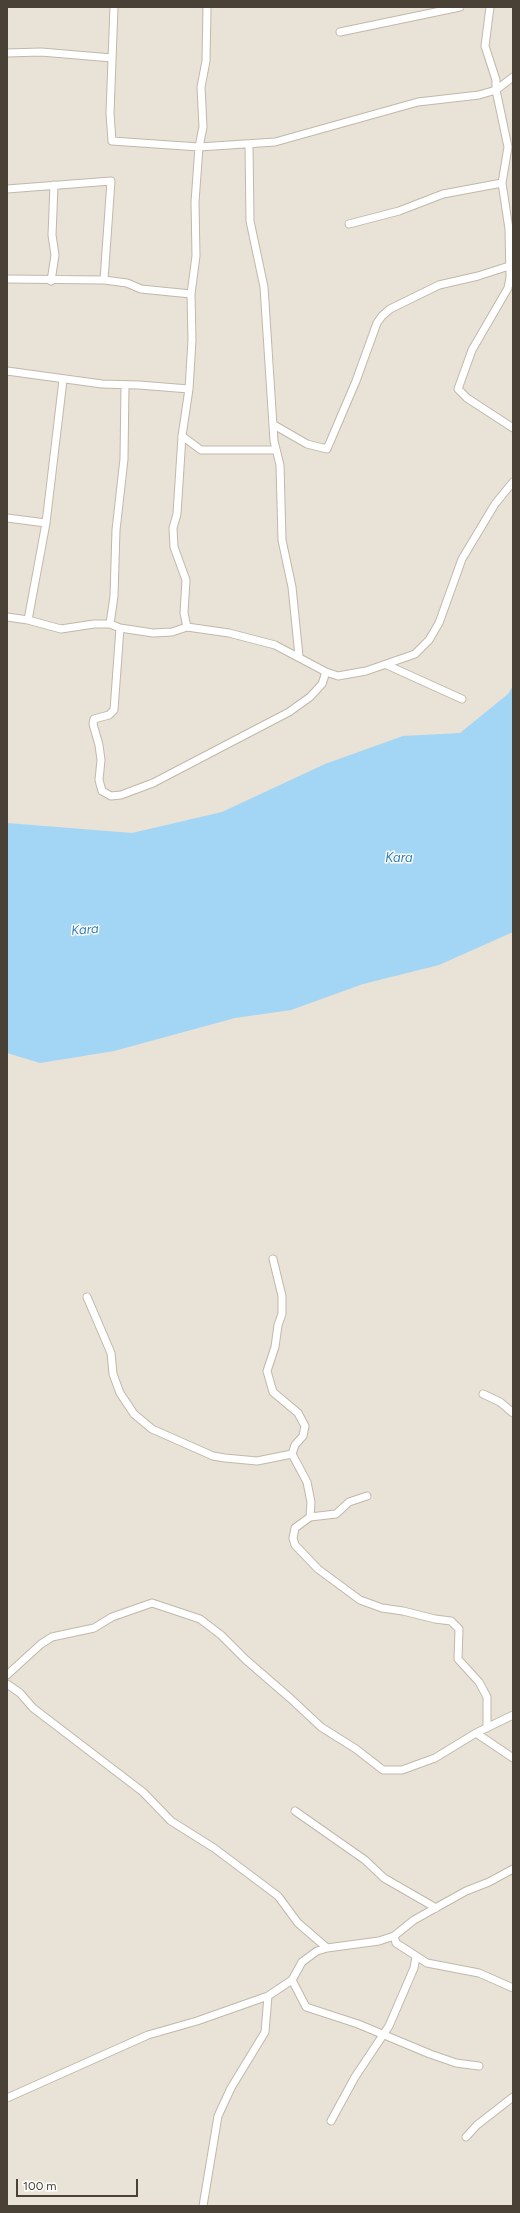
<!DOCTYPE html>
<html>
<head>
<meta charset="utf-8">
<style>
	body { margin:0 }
	#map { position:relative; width:520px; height:2213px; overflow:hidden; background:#f5f1e8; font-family:Figtree,sans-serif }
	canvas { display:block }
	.frame { position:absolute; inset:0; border:8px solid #494136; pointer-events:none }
	.scale { position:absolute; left:16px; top:2179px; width:122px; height:18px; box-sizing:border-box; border:2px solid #494136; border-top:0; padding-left:5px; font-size:12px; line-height:14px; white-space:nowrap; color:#494136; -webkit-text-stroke:3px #fff; paint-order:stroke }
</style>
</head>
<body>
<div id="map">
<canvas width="520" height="2213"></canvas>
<div class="frame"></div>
<div class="scale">100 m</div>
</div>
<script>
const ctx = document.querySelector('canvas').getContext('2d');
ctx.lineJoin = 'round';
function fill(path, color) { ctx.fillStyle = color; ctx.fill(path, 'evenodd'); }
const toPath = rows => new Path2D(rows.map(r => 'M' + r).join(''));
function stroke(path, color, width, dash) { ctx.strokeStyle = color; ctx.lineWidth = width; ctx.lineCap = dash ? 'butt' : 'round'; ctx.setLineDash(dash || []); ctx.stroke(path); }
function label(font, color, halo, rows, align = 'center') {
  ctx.font = font + ' Figtree,sans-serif'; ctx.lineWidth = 3; ctx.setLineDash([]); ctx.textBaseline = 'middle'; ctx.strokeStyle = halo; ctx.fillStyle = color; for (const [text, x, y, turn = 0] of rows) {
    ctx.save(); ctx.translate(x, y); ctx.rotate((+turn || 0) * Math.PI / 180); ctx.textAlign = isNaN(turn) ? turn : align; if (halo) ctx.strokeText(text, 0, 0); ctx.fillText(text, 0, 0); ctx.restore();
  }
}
fill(toPath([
	[7,7,513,7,513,2206,7,2206]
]), '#e9e2d6');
fill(toPath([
	[513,686,513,932,439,965,363,984,291,1010,235,1018,114,1051,40,1063,7,1053,7,823,132,833,222,812,325,764,403,736,460,733,508,694]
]), '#a3d5f4');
const street = toPath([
	[114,7,110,113,112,141,199,147,275,142,418,102,479,95,496,90,513,77],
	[490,7,485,46,496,80,496,90,508,147,502,183,509,229,510,278,508,288,472,350,458,389,467,398,513,428],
	[340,32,460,7],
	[7,53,41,52,112,58],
	[249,145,250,221,264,287,274,441,280,465,282,540,292,587,299,656],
	[7,189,111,181,104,280],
	[349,224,399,211,443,194,502,183],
	[7,279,104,280,127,283,141,289,191,294],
	[51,281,55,255,52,235,54,185],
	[7,371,102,384,139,385,189,389],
	[274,425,307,444,327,449,356,381,377,323,382,316,390,309,439,285,478,276,509,266],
	[182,436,201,450,276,450],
	[7,518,46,523],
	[7,617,28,620,61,629,94,624,110,624,120,628,153,633,172,632,187,627,229,633,275,645,326,672,338,676,366,671,415,654,429,640,439,623,462,559,495,504,513,482],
	[28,620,46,523,63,380],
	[110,624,114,596,116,530,124,459,125,385],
	[187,627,184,613,186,580,174,547,173,528,177,514,182,436,189,389,192,340,191,294,196,256,195,202,199,147,203,127,201,87,206,61,207,7],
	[120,628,114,710,109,715,94,719,93,724,99,745,101,760,99,780,102,791,111,796,121,795,153,783,289,712,310,697,322,684,326,672],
	[387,665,462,699],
	[273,1259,282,1296,282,1314,278,1325,275,1347,267,1371,273,1392,298,1413,305,1426,303,1436,295,1445,292,1454,307,1482,311,1502,310,1517],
	[87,1297,111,1353,113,1374,120,1393,134,1414,152,1429,213,1456,225,1458,257,1461,292,1454],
	[483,1394,500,1402,513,1413],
	[367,1496,349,1502,336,1514,310,1517,295,1528,293,1538,295,1545,318,1569,360,1600,382,1608,403,1611,435,1619,451,1621,459,1629,458,1659,479,1682,487,1697,487,1728],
	[7,1675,41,1644,52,1637,94,1628,112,1617,152,1603,200,1619,221,1635,246,1660,290,1698,321,1727,356,1749,383,1770,402,1770,435,1758,476,1733,513,1715],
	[7,1684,20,1693,33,1708,143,1792,171,1821,214,1848,278,1896,298,1923,327,1948],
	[476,1733,513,1758],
	[295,1811,365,1860,384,1878,436,1908],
	[394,1936,396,1943,427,1963,479,1973,513,1988],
	[292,1980,306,2007,358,2024,430,2054,456,2063,479,2066],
	[7,2098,148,2035,197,2021,268,1996,292,1980,302,1962,317,1951,327,1948,379,1941,394,1936,414,1920,466,1891,489,1882,513,1869],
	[331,2121,355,2077,389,2026,414,1968,416,1957],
	[466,2137,477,2125,513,2097],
	[203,2206,218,2116,231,2088,265,2032,268,1996]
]);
stroke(street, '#c1b8aa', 9);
stroke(street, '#fff', 7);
label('italic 13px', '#297cb2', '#fff', [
	["Kara",399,858],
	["Kara",85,930,-4]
]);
</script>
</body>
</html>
